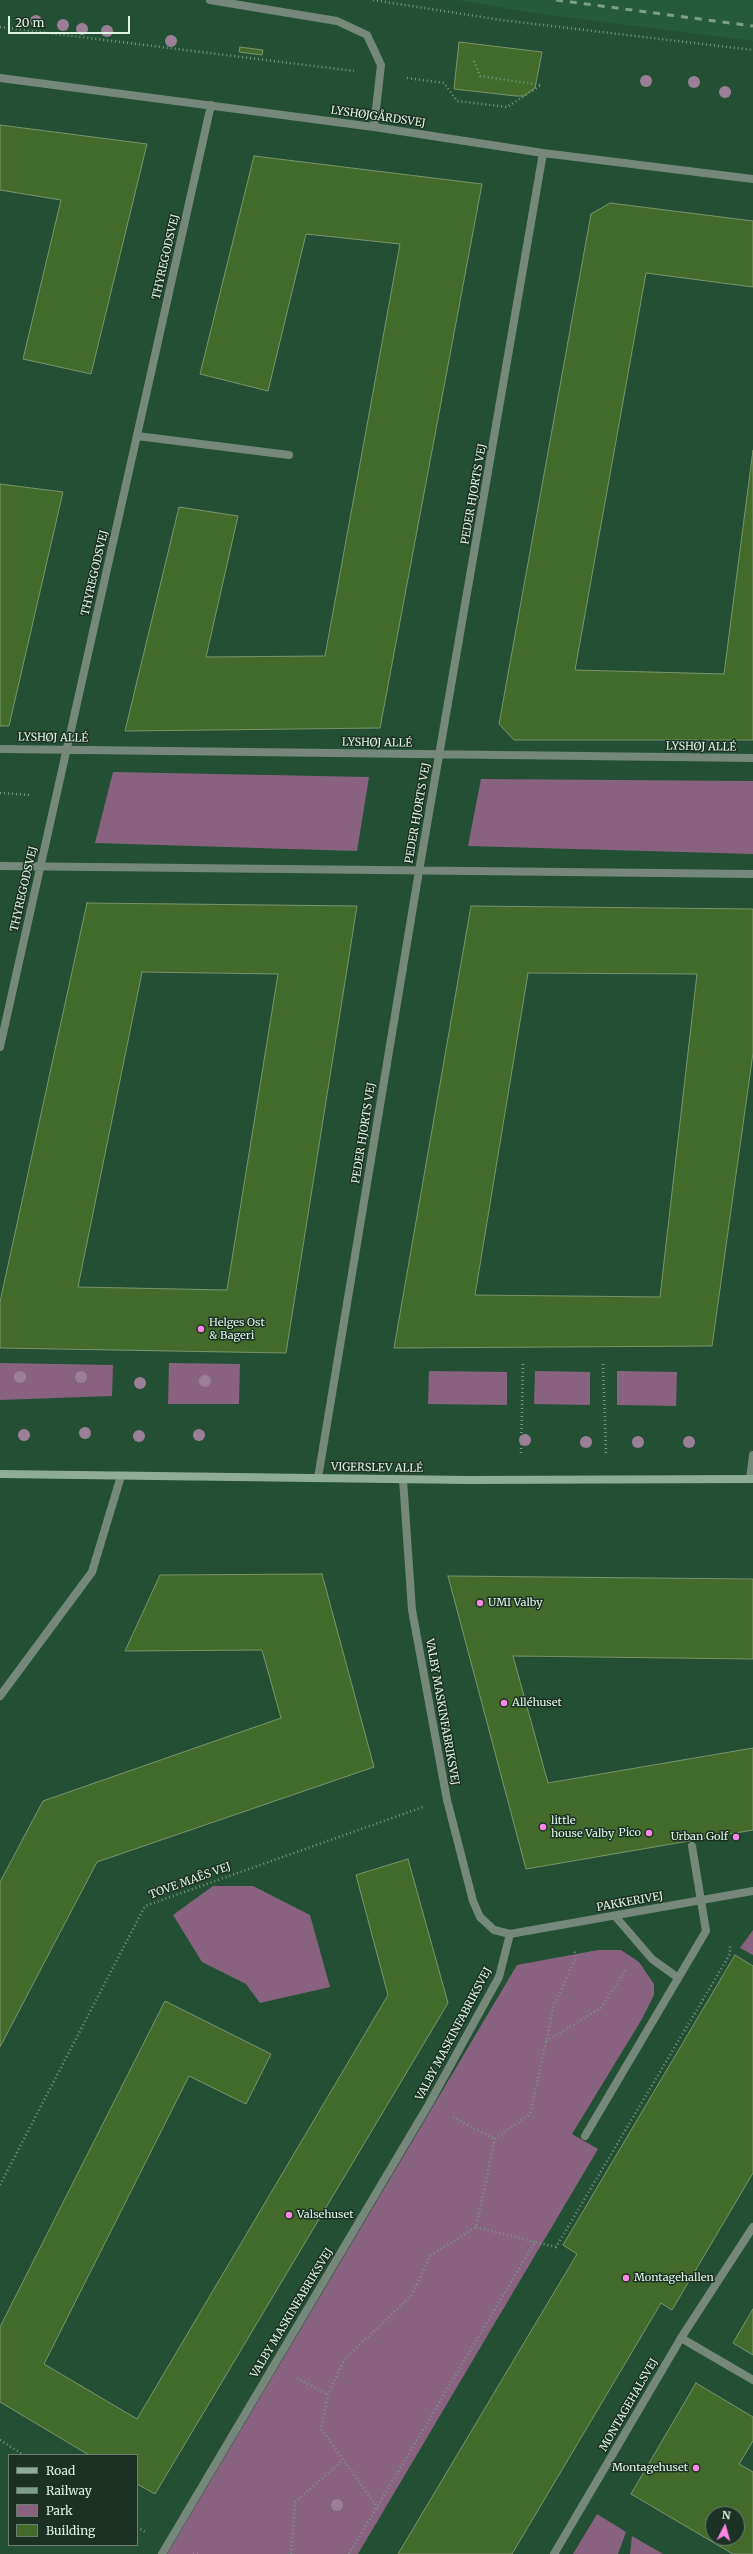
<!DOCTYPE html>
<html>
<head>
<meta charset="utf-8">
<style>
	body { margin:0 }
	#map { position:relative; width:753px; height:2554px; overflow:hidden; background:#235035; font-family:Merriweather,serif }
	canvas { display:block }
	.legend { position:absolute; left:8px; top:2454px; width:130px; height:92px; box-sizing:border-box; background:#1d3024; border:1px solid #697e70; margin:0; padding:5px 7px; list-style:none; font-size:12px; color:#dcf4e3 }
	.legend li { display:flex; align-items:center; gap:8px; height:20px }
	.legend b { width:20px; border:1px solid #697e70 }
	.north { position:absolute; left:705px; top:2506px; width:40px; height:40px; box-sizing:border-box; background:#1d3024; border:1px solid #697e70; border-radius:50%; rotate:6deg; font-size:11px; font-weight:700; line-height:16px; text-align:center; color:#dcf4e3 }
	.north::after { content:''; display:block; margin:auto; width:14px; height:18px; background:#fc86e4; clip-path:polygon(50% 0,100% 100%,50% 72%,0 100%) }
	.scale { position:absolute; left:8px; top:16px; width:122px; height:18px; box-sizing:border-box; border:2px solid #dcf4e3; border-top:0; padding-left:5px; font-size:12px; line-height:14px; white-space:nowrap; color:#dcf4e3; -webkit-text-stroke:3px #1d3024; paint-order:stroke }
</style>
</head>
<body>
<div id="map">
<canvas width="753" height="2554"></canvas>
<ul class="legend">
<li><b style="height:5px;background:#8ead98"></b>Road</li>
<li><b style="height:5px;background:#7d9f89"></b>Railway</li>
<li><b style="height:11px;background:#896280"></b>Park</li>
<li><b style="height:11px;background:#426b2b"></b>Building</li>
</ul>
<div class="north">N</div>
<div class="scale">20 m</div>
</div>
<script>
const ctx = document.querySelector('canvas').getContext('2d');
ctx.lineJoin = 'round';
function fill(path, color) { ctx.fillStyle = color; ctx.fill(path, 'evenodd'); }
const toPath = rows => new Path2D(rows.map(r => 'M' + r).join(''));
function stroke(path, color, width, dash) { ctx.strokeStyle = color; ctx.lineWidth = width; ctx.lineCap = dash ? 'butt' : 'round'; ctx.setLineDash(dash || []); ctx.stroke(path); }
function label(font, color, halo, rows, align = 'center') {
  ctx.font = font + ' Merriweather,serif'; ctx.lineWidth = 3; ctx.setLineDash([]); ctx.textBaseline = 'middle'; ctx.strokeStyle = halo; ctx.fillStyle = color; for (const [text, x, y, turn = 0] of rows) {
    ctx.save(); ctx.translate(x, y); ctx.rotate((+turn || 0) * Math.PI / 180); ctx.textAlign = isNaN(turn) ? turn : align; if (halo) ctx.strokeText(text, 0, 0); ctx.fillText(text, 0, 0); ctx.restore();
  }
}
fill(toPath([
	[457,0,753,0,753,41,527,12]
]), '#255a3b');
fill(toPath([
	[113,772,369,777,357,851,95,843],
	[481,779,753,781,753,854,468,846],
	[0,1363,113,1365,112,1396,0,1400],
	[169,1363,240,1364,239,1404,168,1404],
	[429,1371,507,1372,507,1405,428,1404],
	[535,1371,590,1372,590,1405,534,1404],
	[617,1371,677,1372,676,1406,617,1405],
	[213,1886,253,1886,310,1915,330,1987,260,2003,246,1984,202,1962,173,1915],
	[753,1930,753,1955,740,1948],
	[598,1950,621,1950,639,1962,654,1984,654,1995,642,2019,572,2134,598,2149,358,2554,167,2554,517,1965],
	[597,2514,626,2532,618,2554,573,2554],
	[632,2536,663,2554,630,2554]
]), '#896280');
const building = toPath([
	[459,42,542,52,535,88,524,96,516,96,454,89,459,42],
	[240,47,263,50,262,55,239,52,240,47],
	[0,125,147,144,91,374,23,359,61,200,0,190,0,125],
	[254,156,482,184,380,728,125,731,179,507,238,516,206,657,325,656,400,244,306,234,268,391,200,374,254,156],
	[610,203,753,221,753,287,646,273,575,670,724,674,753,450,753,740,514,740,499,724,591,214,610,203],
	[0,484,63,492,9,726,0,726,0,484],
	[87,903,357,906,286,1353,0,1348,0,1302,87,903],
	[142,972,278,974,227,1290,78,1287,142,972],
	[471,906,753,909,753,1053,712,1346,394,1348,471,906],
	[528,973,697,974,660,1297,475,1295,528,973],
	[322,1574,374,1767,97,1862,0,2047,0,1882,43,1801,281,1718,262,1650,125,1651,160,1575,322,1574],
	[448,1576,753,1579,753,1659,513,1656,548,1783,753,1748,753,1830,526,1869,448,1576],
	[408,1859,448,2003,155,2494,137,2484,137,2455,89,2455,0,2402,0,2327,165,2001,271,2054,246,2104,189,2076,44,2364,137,2419,388,1995,356,1875,408,1859],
	[735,1955,753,1966,753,2173,672,2310,661,2303,512,2554,398,2554,577,2254,563,2245,735,1955],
	[753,2309,753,2355,733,2343,753,2309],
	[696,2383,753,2417,753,2441,739,2464,753,2472,753,2554,733,2554,631,2494,696,2383],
	[713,2514,737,2514,737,2538,713,2538,713,2514]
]);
fill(building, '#426b2b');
stroke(building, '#79946b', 1);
stroke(toPath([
	[373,0,501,20,753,50],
	[0,27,354,71],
	[474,61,480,76,541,85],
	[407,78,444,83,457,101,507,107,541,85],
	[0,793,30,795],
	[603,1364,606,1453],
	[521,1453,523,1362],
	[546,2041,601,2008,626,1969],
	[453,2117,495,2139],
	[0,2185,145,1906,423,1807],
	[476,2227,535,2242],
	[297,2378,328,2395],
	[0,2440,24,2455],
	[378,2508,321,2429,328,2395,344,2360,412,2295,430,2256,476,2227,495,2139,530,2114,554,2005,576,1958,574,1949],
	[137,2527,145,2532],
	[193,2553,201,2554],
	[291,2554,295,2502,342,2461],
	[349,2554,535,2242,556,2247,730,1954,730,1944]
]), '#739781', 2.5, [1, 3]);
stroke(toPath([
	[210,0,337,21,367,35,381,65,374,127],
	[137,436,289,455],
	[0,1696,92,1572,121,1476],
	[615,1916,652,1959,677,1977],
	[585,2136,706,1931,692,1846],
	[162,2554,429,2104,499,1977,510,1934],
	[554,2554,681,2338,753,2380]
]), '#75887b', 8);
stroke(toPath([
	[0,78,374,127,543,153,753,179],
	[0,749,753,758],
	[0,866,753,874],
	[0,1047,211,105],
	[318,1478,419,871,543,153],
	[403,1479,412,1610,447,1800,473,1901,480,1917,494,1930,510,1934,753,1891],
	[750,1479,753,1455],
	[681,2338,753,2227]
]), '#75887b', 8);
stroke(toPath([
	[0,1474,468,1480,753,1479]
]), '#8ead98', 8);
stroke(toPath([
	[556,0,753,26]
]), '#7d9f89', 3, [7, 7]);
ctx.fillStyle = '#9b7f97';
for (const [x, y] of [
	[36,21],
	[63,25],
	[82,29],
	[107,31],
	[171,41],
	[646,81],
	[694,82],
	[725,92],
	[20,1377],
	[81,1377],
	[205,1381],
	[140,1383],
	[85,1433],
	[24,1435],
	[199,1435],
	[139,1436],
	[525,1440],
	[586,1442],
	[638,1442],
	[689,1442],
	[337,2505]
]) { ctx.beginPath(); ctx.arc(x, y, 6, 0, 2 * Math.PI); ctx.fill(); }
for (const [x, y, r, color] of [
	[201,1329,4,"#fc86e4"],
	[480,1603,4,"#fc86e4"],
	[504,1703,4,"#fc86e4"],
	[543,1827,4,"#fc86e4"],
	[649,1833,4,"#fc86e4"],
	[736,1837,4,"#fc86e4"],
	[289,2215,4,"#fc86e4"],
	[626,2278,4,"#fc86e4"],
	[696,2468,4,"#fc86e4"]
]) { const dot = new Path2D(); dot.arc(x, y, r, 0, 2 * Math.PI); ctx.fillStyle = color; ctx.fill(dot); stroke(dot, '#1d3024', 1.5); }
label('11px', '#dcf4e3', '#1d3024', [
	["LYSHØJGÅRDSVEJ",378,117,8],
	["THYREGODSVEJ",166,257,-77],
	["PEDER HJORTS VEJ",474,494,-80],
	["THYREGODSVEJ",95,573,-77],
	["LYSHØJ ALLÉ",53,738,1],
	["LYSHØJ ALLÉ",377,743,1],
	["LYSHØJ ALLÉ",701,747,1],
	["PEDER HJORTS VEJ",418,813,-80],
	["THYREGODSVEJ",24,889,-77],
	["PEDER HJORTS VEJ",364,1133,-81],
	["VIGERSLEV ALLÉ",377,1468,1],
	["VALBY MASKINFABRIKSVEJ",442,1712,80],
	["TOVE MAËS VEJ",190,1881,-20],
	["PAKKERIVEJ",630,1902,-10],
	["VALBY MASKINFABRIKSVEJ",454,2034,-62],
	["VALBY MASKINFABRIKSVEJ",292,2313,-59],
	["MONTAGEHALSVEJ",629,2405,-60]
]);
label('11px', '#dcf4e3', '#1d3024', [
	["Helges Ost",209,1323],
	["& Bageri",209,1336],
	["UMI Valby",488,1603],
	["Alléhuset",512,1703],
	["little",551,1821],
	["house Valby",551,1834],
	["Pico",641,1833,"right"],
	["Urban Golf",728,1837,"right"],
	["Valsehuset",297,2215],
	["Montagehallen",634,2278],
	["Montagehuset",688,2468,"right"]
], 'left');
</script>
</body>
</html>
